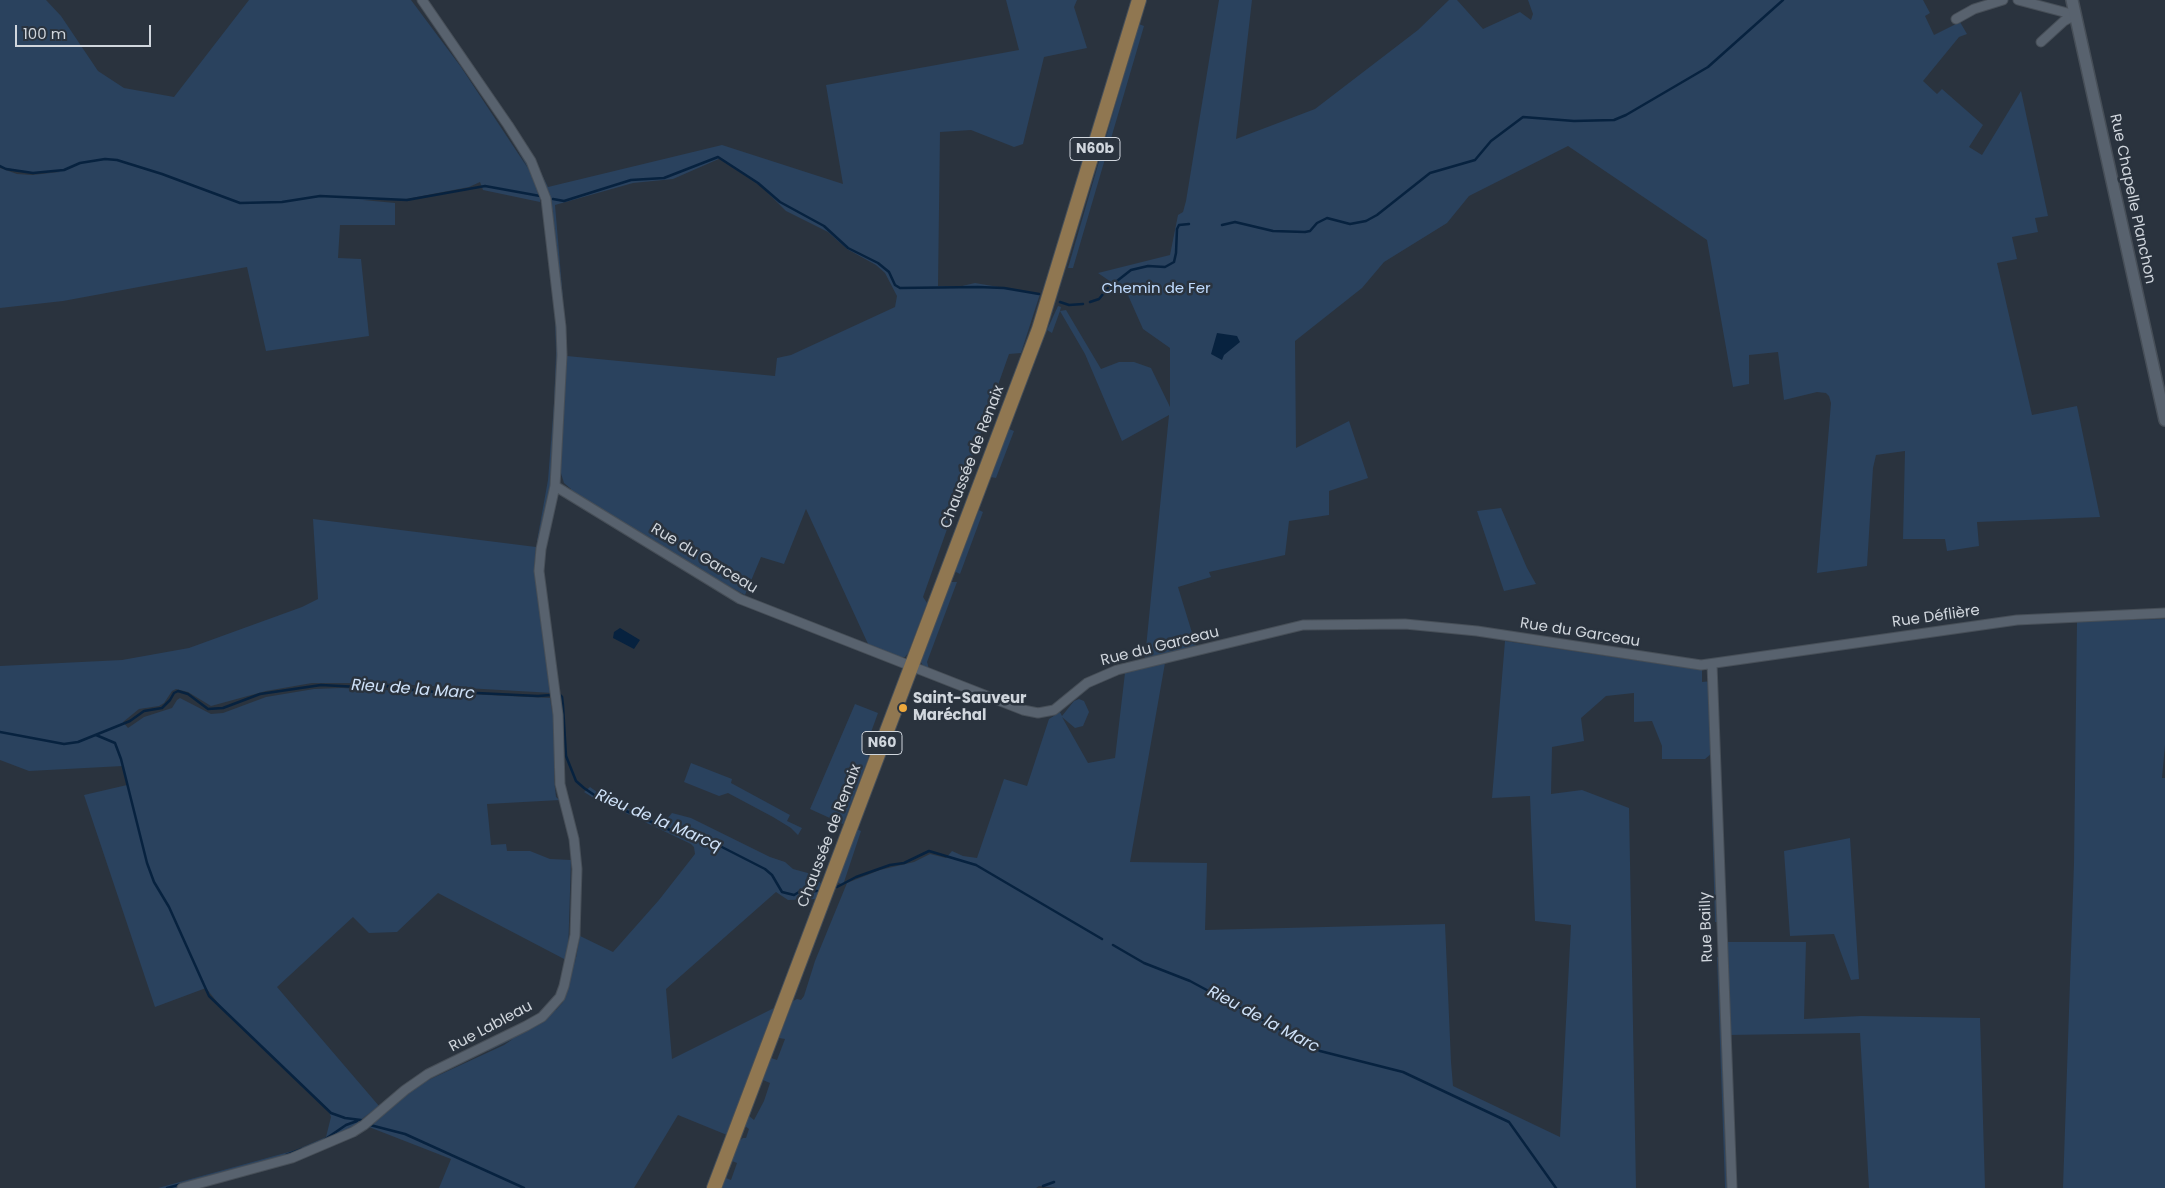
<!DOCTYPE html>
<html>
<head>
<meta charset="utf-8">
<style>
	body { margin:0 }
	#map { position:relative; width:2165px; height:1188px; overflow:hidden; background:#2a333e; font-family:Poppins,sans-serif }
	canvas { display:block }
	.scale { position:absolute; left:15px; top:25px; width:136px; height:22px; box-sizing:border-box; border:2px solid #d0d6dd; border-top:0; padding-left:6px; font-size:15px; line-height:18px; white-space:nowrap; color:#d0d6dd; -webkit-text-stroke:4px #2a333e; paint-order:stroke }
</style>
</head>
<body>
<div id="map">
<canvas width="2165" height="1188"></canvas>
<div class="scale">100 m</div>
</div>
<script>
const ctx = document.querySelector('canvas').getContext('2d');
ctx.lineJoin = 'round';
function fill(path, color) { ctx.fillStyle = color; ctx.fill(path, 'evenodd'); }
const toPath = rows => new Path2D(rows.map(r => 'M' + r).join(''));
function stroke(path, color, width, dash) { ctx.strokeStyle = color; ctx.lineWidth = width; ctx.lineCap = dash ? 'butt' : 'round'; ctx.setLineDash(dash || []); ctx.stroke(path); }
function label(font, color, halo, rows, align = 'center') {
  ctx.font = font + ' Poppins,sans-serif'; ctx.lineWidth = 5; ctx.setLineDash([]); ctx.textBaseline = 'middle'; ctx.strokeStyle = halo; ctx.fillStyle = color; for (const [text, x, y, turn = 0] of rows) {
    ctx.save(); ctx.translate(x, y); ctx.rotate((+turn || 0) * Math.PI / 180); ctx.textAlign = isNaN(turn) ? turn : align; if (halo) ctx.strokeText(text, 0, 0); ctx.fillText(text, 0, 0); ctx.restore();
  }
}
fill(toPath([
	[0,0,46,0,61,16,98,71,124,88,174,97,249,0,411,0,461,67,529,170,508,133,528,161,540,193,540,202,483,190,480,182,469,187,401,200,363,200,395,203,395,225,340,225,338,258,361,259,369,336,266,351,247,267,63,301,0,308,0,168,17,174,32,175,60,172,33,173,0,167],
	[1006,0,1077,0,1074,7,1087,48,1044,57,1023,144,1014,147,971,130,940,132,938,286,962,286,975,283,1040,294,1021,353,1009,354,923,597,927,603,908,653,905,657,901,657,869,646,806,509,784,564,761,557,745,595,662,549,663,547,658,543,570,492,571,489,564,483,559,467,564,395,564,319,567,356,775,376,777,358,791,355,895,307,897,296,885,273,876,265,847,249,828,232,786,211,762,187,721,158,673,179,633,183,555,205,563,299,560,299,550,207,525,147,528,146,548,187,722,145,843,184,826,85,1019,50],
	[1219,0,1252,0,1236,139,1315,109,1418,30,1449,0,1457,0,1483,29,1520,12,1531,20,1533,14,1528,0,1923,0,1930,13,1925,16,1934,35,1960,22,1967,34,1959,37,1923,81,1937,94,1942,89,1983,125,1969,147,1982,155,2021,91,2048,216,2035,218,2038,232,2012,237,2017,259,1997,263,2032,415,2077,406,2100,517,1977,522,1979,546,1947,551,1945,539,1903,539,1905,451,1876,455,1873,468,1867,566,1817,573,1831,403,1829,396,1826,393,1817,392,1784,400,1778,352,1749,355,1749,384,1733,387,1707,240,1568,146,1469,196,1447,223,1384,262,1362,288,1295,341,1296,448,1349,421,1368,478,1329,491,1329,515,1289,521,1285,555,1209,572,1211,577,1178,587,1197,649,1145,658,1169,415,1122,441,1085,354,1060,311,1052,333,1047,330,1058,306,1061,307,1060,311,1066,310,1101,369,1119,362,1134,362,1151,368,1170,407,1170,348,1143,329,1127,293,1098,273,1170,255,1178,215,1183,212,1186,201],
	[1139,24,1144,26,1073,268,1068,268],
	[555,318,558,318,559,353,551,481,540,542,537,541,548,480,554,403,556,353],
	[1009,429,1014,431,996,478,991,477],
	[1501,508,1527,568,1536,584,1504,591,1477,511],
	[979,510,983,512,960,574,956,572,956,569],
	[313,519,536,547,534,570,535,575,537,575,537,595,548,653,545,654,547,665,550,665,553,693,378,683,312,683,266,691,211,706,188,692,176,689,172,691,164,703,159,706,139,709,123,722,128,728,144,717,172,708,177,700,180,698,211,714,223,713,266,697,314,689,341,688,550,698,552,711,555,711,554,779,556,797,560,800,487,804,491,845,506,844,507,851,530,851,550,859,571,860,568,955,566,960,438,893,397,932,369,933,353,917,277,987,379,1106,358,1122,361,1125,277,1161,176,1188,158,1188,296,1150,326,1137,331,1117,328,1109,225,1012,206,988,155,1007,84,795,127,785,123,766,29,771,0,760,0,666,122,660,189,648,302,607,318,599],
	[951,582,957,582,927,662,929,669,923,666,921,662],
	[2165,619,2165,745,2162,778,2165,778,2165,1188,2063,1188,2074,863,2077,621],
	[1505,641,1702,670,1702,682,1712,681,1711,754,1705,759,1662,759,1662,746,1652,721,1634,722,1634,693,1606,696,1581,718,1584,741,1552,747,1551,794,1582,790,1629,808,1636,1188,1057,1188,1039,1186,1036,1188,722,1188,726,1178,731,1180,737,1163,732,1161,739,1141,743,1138,746,1138,749,1129,745,1126,749,1116,754,1120,764,1101,770,1083,763,1080,771,1058,777,1060,785,1039,779,1038,793,1001,797,999,801,1000,804,996,815,961,847,883,880,870,914,862,930,854,946,858,952,851,963,856,977,858,1004,779,1027,786,1049,719,1060,712,1062,716,1074,701,1079,699,1084,701,1089,712,1083,726,1075,728,1062,717,1088,763,1115,758,1125,673,1165,663,1130,862,1207,863,1205,930,1445,924,1451,1062,1453,1086,1560,1137,1571,925,1535,921,1530,796,1492,798],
	[855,704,878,713,866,746,869,747,868,759,843,824,810,809],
	[691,763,732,779,731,783,790,815,787,821,802,828,798,835,791,828,773,817,728,793,719,796,684,782],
	[1711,779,1713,779,1718,922,1715,922],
	[590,787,604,797,655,821,666,820,672,813,691,818,770,857,785,862,793,869,815,875,821,884,816,899,788,900,776,892,666,989,672,1059,774,1008,727,1135,678,1115,634,1188,439,1188,451,1159,369,1127,407,1094,424,1082,504,1045,513,1039,488,1051,487,1049,554,1008,556,1010,563,1002,560,999,575,947,577,947,575,963,580,936,613,952,659,900,695,854,694,847,691,844,592,797,584,792],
	[857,829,861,831,843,885,837,882],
	[1850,838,1859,979,1851,980,1834,934,1790,936,1784,851],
	[1727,942,1806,942,1804,1019,1861,1016,1980,1018,1985,1188,1869,1188,1860,1033,1727,1035],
	[1717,957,1720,958,1729,1188,1725,1188]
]), '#2a425e');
fill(toPath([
	[1217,333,1237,336,1240,342,1224,355,1222,360,1211,354],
	[620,628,640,640,634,649,613,638,614,632]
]), '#07223f');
stroke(toPath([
	[0,166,6,169,33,173,64,170,80,163,105,159,117,160,162,174,240,203,282,202,320,196,407,200,485,186,540,196],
	[553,199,564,201,631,180,664,178,718,157,758,183,780,202,824,226,848,248,878,263,889,272,895,285,900,288,978,287,1004,288,1039,294],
	[1222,225,1235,222,1273,231,1305,232,1310,231,1317,223,1327,218,1350,224,1366,221,1377,215,1430,173,1475,160,1491,141,1523,117,1574,121,1614,120,1626,115,1708,67,1783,0],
	[1060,302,1069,305,1083,304],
	[1090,302,1099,299,1108,288,1131,270,1148,266,1165,267,1174,262,1176,253,1177,229,1179,225,1189,224],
	[559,694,562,697,563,706,566,756,576,781,584,788,603,801,691,839,716,844,765,869,772,875,782,892,794,895,799,892,817,891],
	[0,732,64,744,78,742,130,721,144,711,162,708,170,700,174,693,178,691,188,694,208,709,223,708,260,694,321,685,359,687,382,685,400,689,429,691,444,694,456,692,538,696,551,695],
	[96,735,115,743,121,759,147,863,154,882,169,907,209,996,331,1113,345,1118,361,1120],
	[837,887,856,877,890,865,904,863,929,851,976,865,1102,939],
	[1113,945,1144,963,1190,981,1320,1051,1403,1072,1509,1122,1556,1188],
	[370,1125,405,1134,524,1188],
	[321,1142,346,1125,357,1121],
	[286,1155,302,1149],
	[1043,1186,1054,1182],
	[167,1188,182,1184]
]), '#07223f', 2.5);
const street = toPath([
	[422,0,508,125,531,161,546,199,561,327,562,355,555,486,740,599,1023,710,1038,713,1054,710,1087,683,1117,670,1303,625,1405,624,1477,631,1701,665,2017,620,2165,613],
	[2018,0,2075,15],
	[1956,19,1974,9,2003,0],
	[2041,42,2064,21,2075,15],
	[1712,664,1732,1188],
	[182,1188,292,1158,353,1132,364,1125,405,1090,428,1074,526,1026,542,1017,560,997,564,986,575,935,577,869,574,839,560,784,558,715,539,571,541,549,555,486]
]);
const secondary = toPath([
	[2072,0,2165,420]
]);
const primary = toPath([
	[714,1188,1039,329,1139,0]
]);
stroke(street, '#474f58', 11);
stroke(secondary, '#474f58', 14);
stroke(primary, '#474f58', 16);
stroke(street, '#58626e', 9);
stroke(secondary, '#58626e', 11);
stroke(primary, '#907751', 14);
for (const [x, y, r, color] of [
	[903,708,5,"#eea83c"]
]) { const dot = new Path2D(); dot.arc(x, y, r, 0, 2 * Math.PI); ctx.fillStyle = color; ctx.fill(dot); stroke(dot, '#2a333e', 2); }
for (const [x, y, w] of [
	[1095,149,50],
	[882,743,40]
]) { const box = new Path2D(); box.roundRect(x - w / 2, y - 11.5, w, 23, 4); ctx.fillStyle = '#2a333e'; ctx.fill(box); stroke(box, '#d0d6dd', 1); }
label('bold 14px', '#d0d6dd', null, [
	["N60b",1095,149],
	["N60",882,743]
]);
label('15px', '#d0d6dd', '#2a333e', [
	["Rue Chapelle Planchon",2132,199,78],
	["Chaussée de Renaix",973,457,-69],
	["Rue du Garceau",704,559,31],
	["Rue Déflière",1936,617,-8],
	["Rue du Garceau",1580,633,9],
	["Rue du Garceau",1160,647,-14],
	["Chaussée de Renaix",830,836,-69],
	["Rue Bailly",1707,927,-92],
	["Rue Lableau",491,1027,-28]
]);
label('15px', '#c0dcff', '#2a333e', [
	["Chemin de Fer",1156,289]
]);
label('bold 15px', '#d0d6dd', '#2a333e', [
	["Saint-Sauveur",913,699],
	["Maréchal",913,716]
], 'left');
label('italic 16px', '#cfe2f9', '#2a333e', [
	["Rieu de la Marc",413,690,4],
	["Rieu de la Marcq",658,821,23],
	["Rieu de la Marc",1263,1020,28]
]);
</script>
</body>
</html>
